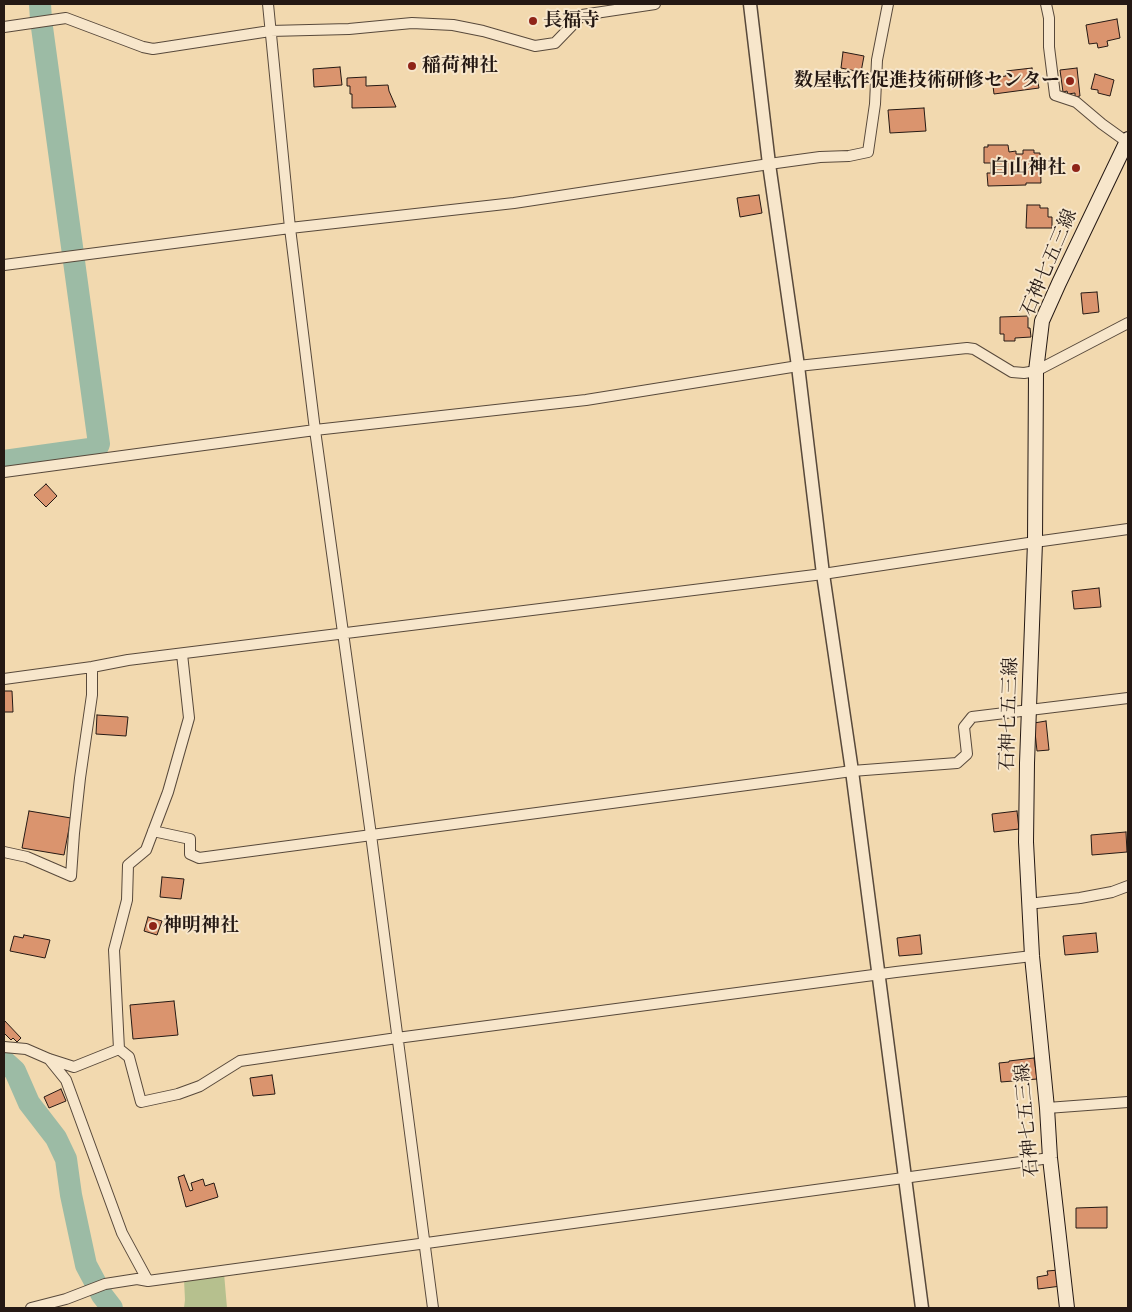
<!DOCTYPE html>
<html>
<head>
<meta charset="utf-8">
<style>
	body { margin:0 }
	#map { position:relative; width:1132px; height:1312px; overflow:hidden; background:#f2d9af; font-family:"Libre Bodoni",serif }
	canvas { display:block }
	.frame { position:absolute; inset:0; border:5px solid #251914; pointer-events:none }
</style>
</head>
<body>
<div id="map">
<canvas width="1132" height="1312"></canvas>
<div class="frame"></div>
</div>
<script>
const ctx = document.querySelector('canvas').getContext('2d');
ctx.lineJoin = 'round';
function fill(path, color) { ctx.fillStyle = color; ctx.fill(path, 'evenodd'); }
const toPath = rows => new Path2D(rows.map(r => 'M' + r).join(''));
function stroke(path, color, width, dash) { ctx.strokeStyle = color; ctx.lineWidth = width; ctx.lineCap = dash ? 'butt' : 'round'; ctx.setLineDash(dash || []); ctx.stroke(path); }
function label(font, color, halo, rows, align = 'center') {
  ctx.font = font + ' "Libre Bodoni","Noto Serif JP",serif'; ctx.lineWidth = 4; ctx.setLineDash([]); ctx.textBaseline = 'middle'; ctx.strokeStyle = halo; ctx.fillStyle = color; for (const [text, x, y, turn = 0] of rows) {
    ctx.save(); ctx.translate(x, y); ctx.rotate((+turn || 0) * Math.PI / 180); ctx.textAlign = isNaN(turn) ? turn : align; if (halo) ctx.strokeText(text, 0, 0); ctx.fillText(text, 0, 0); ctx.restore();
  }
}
fill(toPath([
	[224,1273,227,1308,184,1308,185,1300,184,1279]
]), '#b6c08e');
stroke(toPath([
	[4,461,97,448,99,444,41,20,40,4],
	[4,1061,15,1071,29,1103,56,1138,66,1159,71,1195,86,1265,102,1295,112,1308]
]), '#9cbba5', 22);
const building = toPath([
	[1117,19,1120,38,1107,41,1108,46,1098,48,1097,43,1089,44,1086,25,1117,19],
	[843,52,864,56,861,72,841,68,843,52],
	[340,67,342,85,314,87,313,69,340,67],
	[1032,68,1034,77,1037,77,1039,88,994,94,992,78,1006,76,1006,71,1032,68],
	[1077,68,1080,96,1075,97,1075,93,1068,94,1067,91,1063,92,1060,70,1077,68],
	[1095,74,1114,80,1110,96,1098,93,1098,90,1091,89,1095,74],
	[366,77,366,86,388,85,389,91,396,107,352,108,352,94,350,94,350,86,347,86,347,78,366,77],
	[924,108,926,131,890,133,888,110,924,108],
	[988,145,1008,145,1009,152,1016,151,1016,154,1023,154,1023,150,1034,150,1034,153,1040,153,1041,183,1026,183,1026,185,988,186,987,173,991,173,991,163,984,163,984,147,988,147,988,145],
	[759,195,762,213,740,217,737,198,759,195],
	[1027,205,1040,205,1040,208,1048,208,1048,217,1052,217,1052,228,1026,228,1027,205],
	[1097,292,1099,312,1083,314,1081,293,1097,292],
	[1028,316,1028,328,1030,328,1031,337,1015,338,1015,341,1004,341,1004,334,1000,334,1000,317,1028,316],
	[46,484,57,496,46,507,34,495,46,484],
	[1099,588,1101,607,1074,609,1072,591,1099,588],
	[4,691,12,691,13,712,4,712,4,691],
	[97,715,128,717,126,736,96,734,97,715],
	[1046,721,1049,750,1037,751,1034,723,1046,721],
	[29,811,71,818,64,855,22,848,29,811],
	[1017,811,1019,829,994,832,992,814,1017,811],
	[1126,832,1127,852,1092,855,1091,835,1126,832],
	[162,877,184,879,181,899,160,897,162,877],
	[148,917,162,921,157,935,144,931,148,917],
	[1096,933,1098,952,1065,955,1063,936,1096,933],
	[24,935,50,940,45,958,10,951,14,936,23,938,24,935],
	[920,935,922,954,899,956,897,938,920,935],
	[174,1001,178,1035,133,1039,130,1005,174,1001],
	[4,1020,21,1038,17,1042,13,1038,11,1040,5,1034,4,1035,4,1020],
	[1034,1058,1037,1079,1001,1082,999,1063,1009,1062,1009,1061,1034,1058],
	[272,1075,275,1094,253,1096,250,1078,272,1075],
	[61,1089,66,1101,49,1108,44,1097,61,1089],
	[184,1175,190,1191,193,1190,191,1183,203,1179,205,1186,214,1183,218,1197,186,1207,178,1177,184,1175],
	[1107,1207,1107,1228,1076,1228,1076,1208,1107,1207],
	[1059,1270,1061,1286,1038,1289,1037,1277,1048,1275,1047,1271,1059,1270]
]);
fill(building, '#da946e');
stroke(building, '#251914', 1);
const minor = toPath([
	[268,4,290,228,315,430,371,835,433,1308],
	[1046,4,1049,18,1049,47,1055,95,1076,102,1102,124,1127,142],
	[4,27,66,18,143,47,153,49,270,31,349,29,412,23,453,25,483,31,535,46,555,43,582,15,655,4],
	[4,265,290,228,514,203,769,164,820,157,849,156,868,152,875,104,877,60,888,4],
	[4,472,315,430,586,400,798,366,967,348,974,349,1012,372,1024,373,1036,371,1128,323],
	[182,654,189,718,168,792,146,850,128,865,127,900,114,950,119,1049,129,1057,141,1102,178,1094,200,1086,240,1061,397,1038,896,972,1032,956],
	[4,679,92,667,128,660,823,574,1035,542,1128,529],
	[153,831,190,839,190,854,199,858,852,771,957,763,967,754,964,727,972,717,1128,698],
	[4,852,27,857,71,876,74,833,80,778,92,695,92,667],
	[1028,904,1080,898,1112,892,1128,886],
	[4,1047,26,1049,49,1059,74,1067,119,1049],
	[49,1059,66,1080,122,1233,148,1281],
	[1047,1108,1128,1102],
	[31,1308,66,1299,105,1284,137,1279,148,1281,1050,1158]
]);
const tertiary = toPath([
	[750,4,769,164,798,366,823,574,852,771,922,1308]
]);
const secondary = toPath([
	[1067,1308,1050,1158,1047,1108,1032,956,1026,842,1027,763,1035,542,1036,371,1042,321,1059,283,1128,139]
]);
stroke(minor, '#58493b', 12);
stroke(tertiary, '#58493b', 15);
stroke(secondary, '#251914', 16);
stroke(minor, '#f7e6cb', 10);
stroke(tertiary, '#f7e6cb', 12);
stroke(secondary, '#f7e6cb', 14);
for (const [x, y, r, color] of [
	[533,21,5,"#8f2418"],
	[412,66,5,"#8f2418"],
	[1070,81,5,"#8f2418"],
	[1076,168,5,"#8f2418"],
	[153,926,5,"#8f2418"]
]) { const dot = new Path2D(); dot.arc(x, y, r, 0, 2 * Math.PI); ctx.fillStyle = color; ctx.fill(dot); stroke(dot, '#f7e6cb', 2); }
label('bold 19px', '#251914', '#f7e6cb', [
	["長福寺",543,21],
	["稲荷神社",422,66],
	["数屋転作促進技術研修センター",1060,81,"right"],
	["白山神社",1066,168,"right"],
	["神明神社",163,926]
], 'left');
label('19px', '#251914', '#f7e6cb', [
	["石神七五三線",1050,263,-67],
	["石神七五三線",1010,714,-88],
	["石神七五三線",1028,1120,-95]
]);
</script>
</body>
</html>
